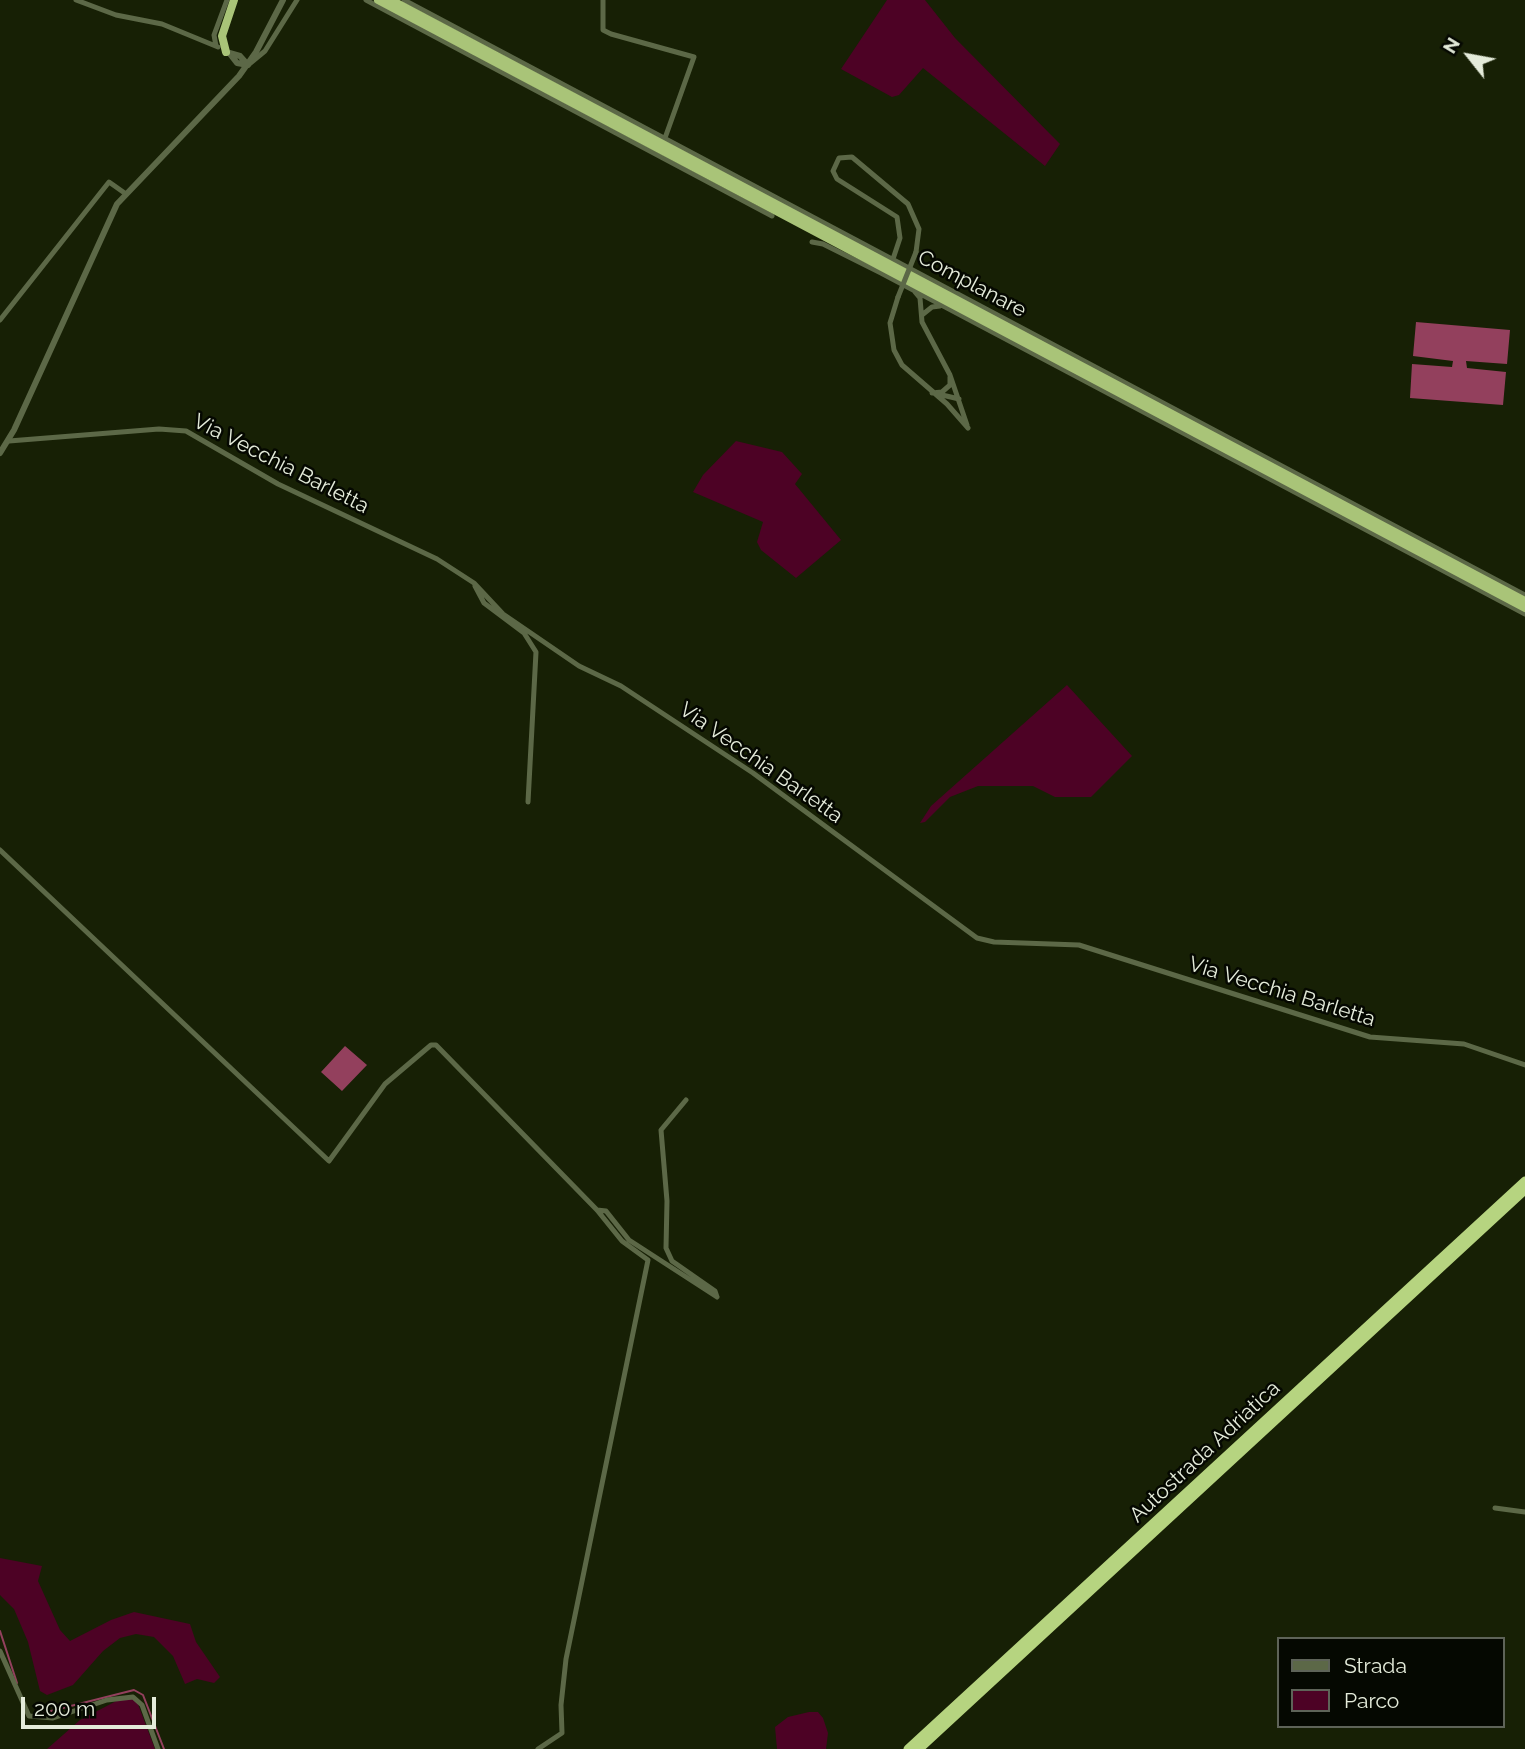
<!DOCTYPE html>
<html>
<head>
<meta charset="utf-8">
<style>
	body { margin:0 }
	#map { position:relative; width:1525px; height:1749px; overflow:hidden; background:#172005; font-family:Raleway,sans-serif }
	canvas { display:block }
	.legend { position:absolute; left:1277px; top:1637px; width:228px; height:91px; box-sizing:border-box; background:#050801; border:2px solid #5e6358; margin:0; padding:9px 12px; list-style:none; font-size:21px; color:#e4ebda }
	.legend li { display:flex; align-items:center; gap:14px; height:35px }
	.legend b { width:35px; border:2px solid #5e6358 }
	.north { position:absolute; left:1434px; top:21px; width:70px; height:70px; -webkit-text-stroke:5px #050801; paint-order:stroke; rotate:301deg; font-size:19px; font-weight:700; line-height:28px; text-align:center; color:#e4ebda }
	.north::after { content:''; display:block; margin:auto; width:24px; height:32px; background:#e4ebda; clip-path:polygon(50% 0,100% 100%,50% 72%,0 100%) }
	.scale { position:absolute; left:21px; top:1697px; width:135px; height:32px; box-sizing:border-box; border:4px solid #e4ebda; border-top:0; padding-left:9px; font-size:21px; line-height:24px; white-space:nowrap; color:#e4ebda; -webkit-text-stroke:5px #050801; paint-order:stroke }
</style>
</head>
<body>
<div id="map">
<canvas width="1525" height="1749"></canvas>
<ul class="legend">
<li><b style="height:9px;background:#5c6847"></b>Strada</li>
<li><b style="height:19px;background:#4d0225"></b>Parco</li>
</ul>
<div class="north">N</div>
<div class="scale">200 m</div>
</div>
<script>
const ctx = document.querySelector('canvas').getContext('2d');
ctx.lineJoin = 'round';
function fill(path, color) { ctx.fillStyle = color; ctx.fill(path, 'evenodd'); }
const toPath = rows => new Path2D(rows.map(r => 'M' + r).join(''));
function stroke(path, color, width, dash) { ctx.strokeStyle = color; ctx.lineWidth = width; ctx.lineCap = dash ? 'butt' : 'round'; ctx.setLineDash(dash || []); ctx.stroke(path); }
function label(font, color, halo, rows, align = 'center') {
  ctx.font = font + ' Raleway,sans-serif'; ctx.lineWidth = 5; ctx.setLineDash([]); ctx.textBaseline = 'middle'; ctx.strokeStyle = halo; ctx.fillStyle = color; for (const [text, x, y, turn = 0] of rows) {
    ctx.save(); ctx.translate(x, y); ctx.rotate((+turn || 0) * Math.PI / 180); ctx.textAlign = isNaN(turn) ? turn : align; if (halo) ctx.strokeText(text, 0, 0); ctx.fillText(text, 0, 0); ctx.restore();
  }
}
fill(toPath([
	[887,0,925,0,955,38,1060,144,1045,166,923,68,899,95,892,97,841,69],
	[736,441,782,452,802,474,795,484,841,540,796,578,761,550,757,542,763,522,693,492,703,475],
	[1067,685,1132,756,1091,797,1055,797,1033,786,978,786,950,797,925,822,920,823,931,806],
	[0,1558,42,1566,38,1581,60,1630,70,1641,111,1620,134,1612,190,1624,196,1642,220,1677,214,1683,197,1679,185,1684,173,1656,154,1637,136,1634,120,1638,103,1651,73,1685,47,1695,40,1691,28,1642,14,1609,0,1595],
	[124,1697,136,1699,155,1749,47,1749,80,1720],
	[809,1712,818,1712,823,1718,828,1733,826,1749,777,1749,775,1727,788,1717]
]), '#4d0225');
fill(toPath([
	[1416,322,1510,330,1507,364,1466,361,1467,368,1506,372,1503,405,1410,398,1412,364,1452,367,1453,361,1413,356],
	[345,1046,367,1065,342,1091,321,1072]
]), '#93405d');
stroke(toPath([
	[0,1631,17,1683],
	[39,1714,134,1690,143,1695,164,1749]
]), '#93405d', 2);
stroke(toPath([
	[76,0,116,15,162,24,218,47],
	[366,0,772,216],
	[404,0,1525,595],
	[603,0,603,30,611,34,694,57,665,138],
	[216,46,214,35,227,0],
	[248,65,265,51,297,0],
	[812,242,823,244,881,273,1525,614],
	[893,259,900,238,897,217,837,179,833,171,839,158,852,157,908,204,919,229,916,252],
	[915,292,920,298,922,322,950,375,967,425],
	[898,297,890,323,894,350,902,365,947,404,968,428],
	[922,315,932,307,940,306],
	[0,320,109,182,126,194],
	[932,393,942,392,950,385,950,377],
	[938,394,959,399],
	[9,441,159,429,186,431,278,484,437,559,474,583,503,614,579,666,621,686,753,773,977,938,994,942,1079,945,1370,1037,1464,1044,1525,1065],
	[475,586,484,603,524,633,536,652,528,802],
	[0,850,329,1161,385,1084,431,1045,436,1045,597,1210,622,1241,648,1260,566,1659,561,1705,562,1733,538,1749],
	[686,1100,661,1130,667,1201,666,1248,672,1261,715,1291,717,1297],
	[597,1210,606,1211,629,1240,717,1297],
	[1495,1508,1525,1512],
	[0,1651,29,1716,53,1718,107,1700,133,1697,142,1705,158,1749]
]), '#5c6847', 5);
stroke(toPath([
	[226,52,240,56,248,65],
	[230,54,237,63,248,65],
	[0,453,14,430,117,204,239,76,256,52,283,0]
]), '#5c6847', 6);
stroke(toPath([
	[378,0,1525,608],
	[391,0,1525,601],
	[226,52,222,36,234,0]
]), '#a9c478', 8);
stroke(toPath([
	[908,1749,1525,1181],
	[919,1749,1525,1190]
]), '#b6d480', 9);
stroke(toPath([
	[898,297,916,252]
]), '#5c6847', 5);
label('21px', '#e4ebda', '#050801', [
	["Complanare",972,284,28],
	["Via Vecchia Barletta",281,464,27],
	["Via Vecchia Barletta",761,763,35],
	["Via Vecchia Barletta",1282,992,17],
	["Autostrada Adriatica",1205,1452,-43]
]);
</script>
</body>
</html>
